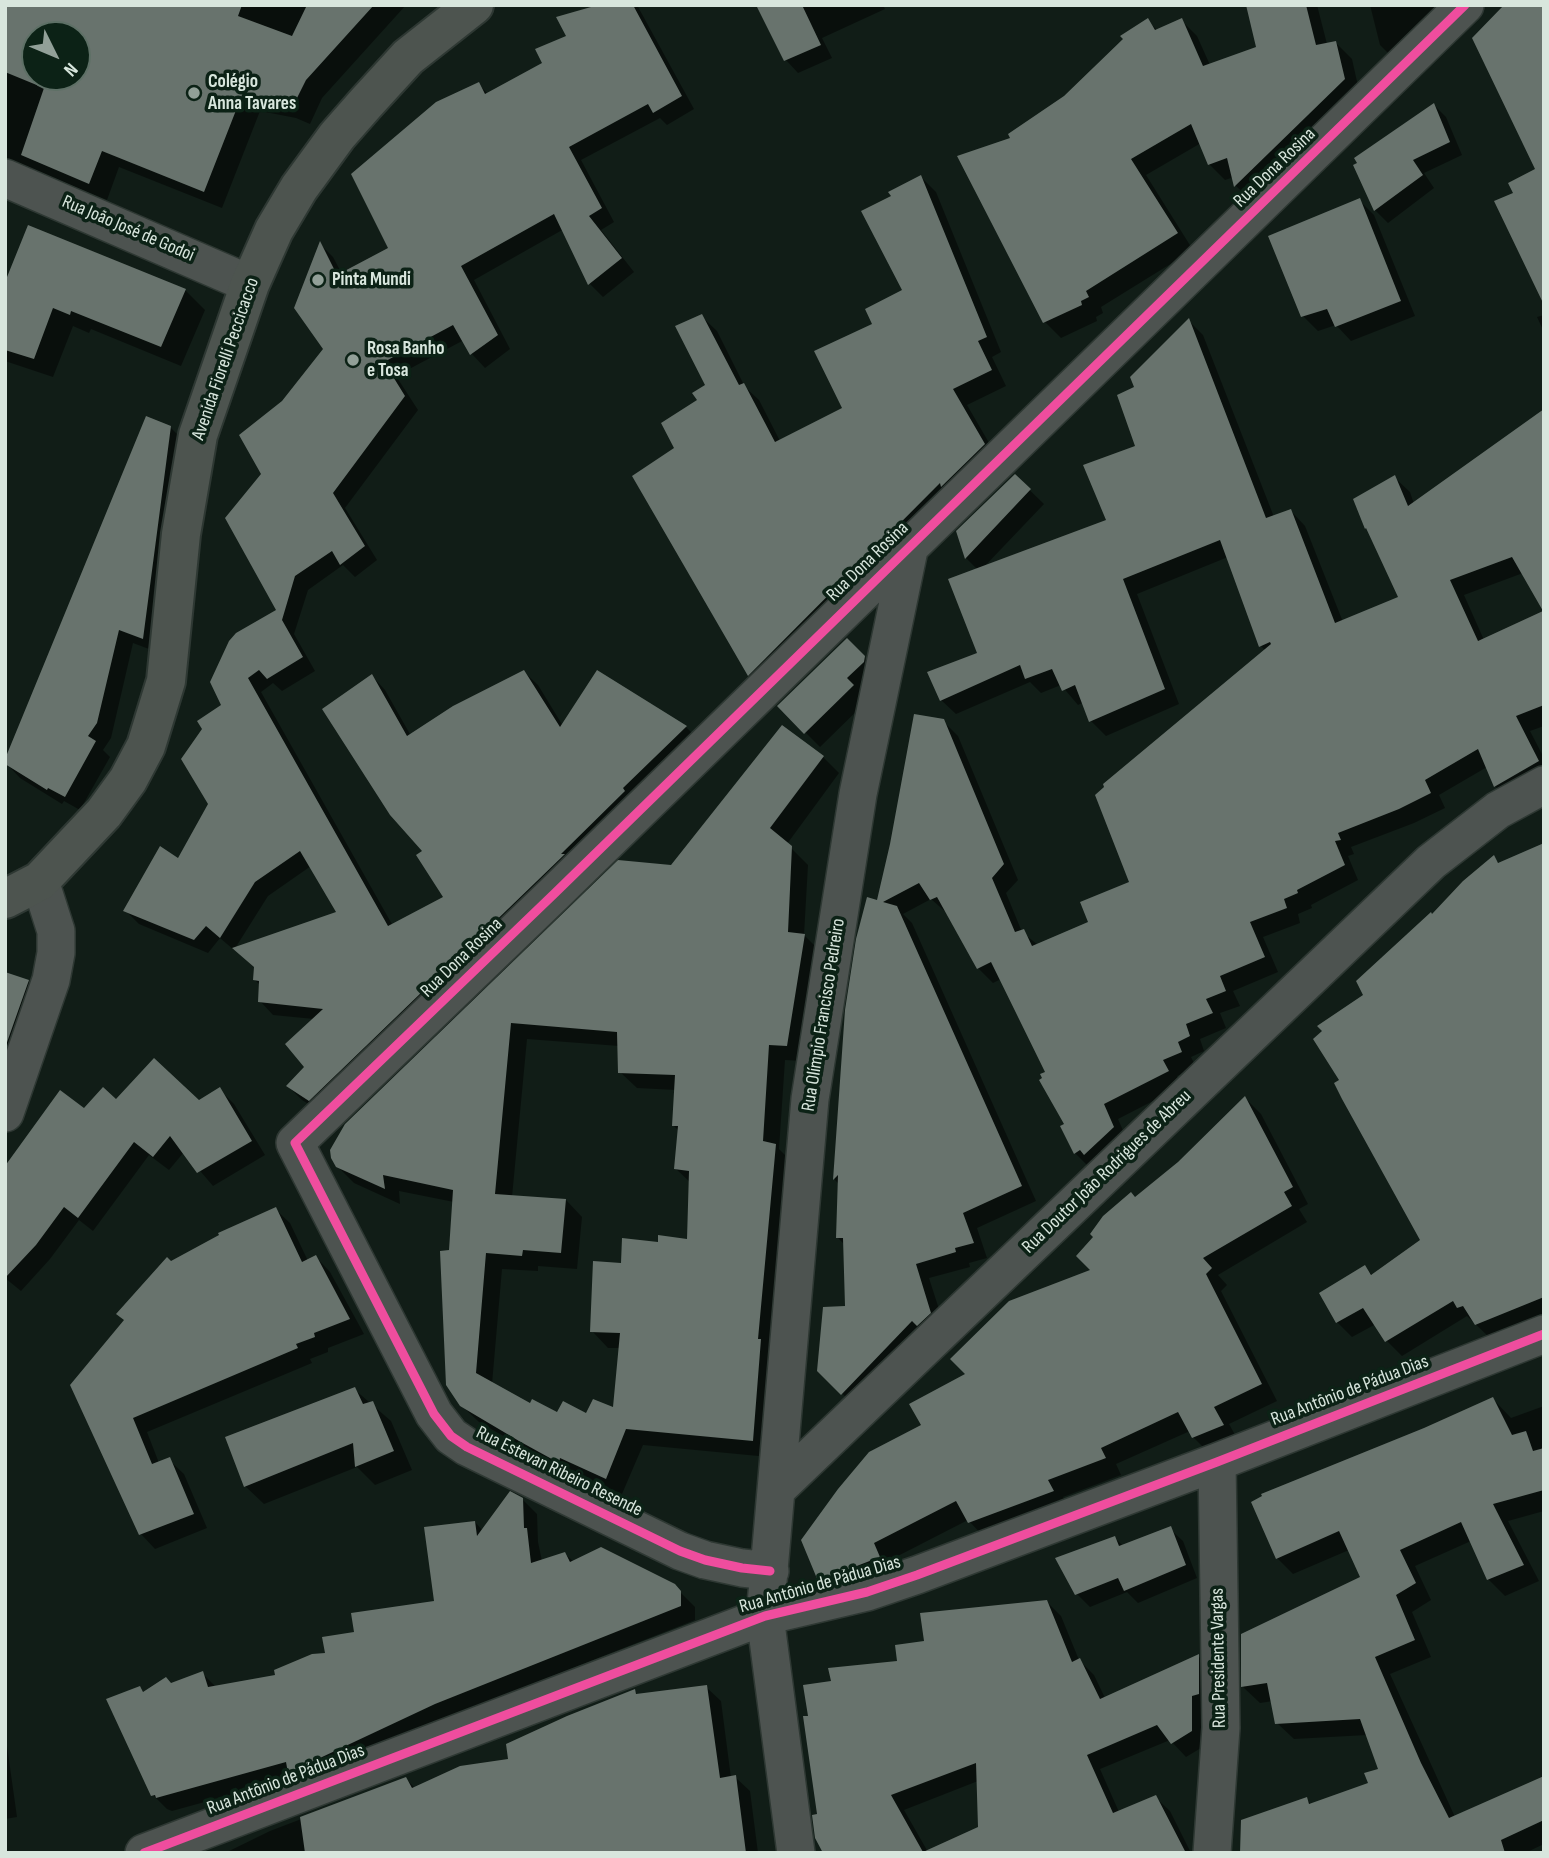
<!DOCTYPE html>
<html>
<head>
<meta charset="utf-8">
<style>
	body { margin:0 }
	#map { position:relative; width:1549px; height:1858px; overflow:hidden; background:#111d17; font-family:"Sofia Sans Condensed",sans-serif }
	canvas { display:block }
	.frame { position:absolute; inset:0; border:7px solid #d8e6dd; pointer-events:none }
	.north { position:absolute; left:21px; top:21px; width:70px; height:70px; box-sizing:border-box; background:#0c2216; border:2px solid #5e7066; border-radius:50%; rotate:133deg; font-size:19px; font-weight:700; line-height:28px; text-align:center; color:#d8e6dd }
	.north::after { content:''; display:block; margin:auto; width:24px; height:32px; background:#92a098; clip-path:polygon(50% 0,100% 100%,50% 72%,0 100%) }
</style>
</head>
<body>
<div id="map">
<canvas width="1549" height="1858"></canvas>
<div class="frame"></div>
<div class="north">N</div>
</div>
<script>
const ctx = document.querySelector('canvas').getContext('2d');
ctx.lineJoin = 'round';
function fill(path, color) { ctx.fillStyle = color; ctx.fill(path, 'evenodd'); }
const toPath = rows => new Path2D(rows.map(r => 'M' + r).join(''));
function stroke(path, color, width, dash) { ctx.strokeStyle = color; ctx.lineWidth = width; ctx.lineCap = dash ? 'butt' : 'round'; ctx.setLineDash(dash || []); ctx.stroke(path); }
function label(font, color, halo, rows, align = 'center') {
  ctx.font = font + ' "Sofia Sans Condensed",sans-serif'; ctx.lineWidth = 7; ctx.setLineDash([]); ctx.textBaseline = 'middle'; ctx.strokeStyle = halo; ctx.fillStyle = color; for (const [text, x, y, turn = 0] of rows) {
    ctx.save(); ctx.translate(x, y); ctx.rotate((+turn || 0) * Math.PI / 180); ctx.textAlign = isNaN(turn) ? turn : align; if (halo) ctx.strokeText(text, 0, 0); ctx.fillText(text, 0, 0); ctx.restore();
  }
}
fill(toPath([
	[5,5,406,5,322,98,310,124,296,118,260,111,222,208,119,167,107,200,5,158],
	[35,35,77,35,77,77,35,77],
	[595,5,637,5,694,109,667,125,660,118,581,160,614,222,601,230,634,272,603,297,590,284,564,229,474,280,510,349,485,368,472,354,464,340,396,376,418,410,345,508,377,560,355,577,343,565,308,590,294,634,315,671,282,691,273,683,261,692,393,926,445,898,425,852,372,676,385,690,411,736,524,672,538,685,563,726,597,672,686,727,699,740,323,1113,302,1100,288,1086,306,1067,314,1019,273,1015,260,1001,261,986,255,980,255,968,235,949,338,913,311,866,268,896,234,950,220,938,208,953,139,924,126,911,179,861,210,804,223,706,278,611,263,474,283,402,325,349,320,244,333,257,342,274,390,249,478,84,488,94,544,64,596,8],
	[758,5,883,5,885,9,822,38,832,58,798,73,786,60],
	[1248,5,1317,5,1327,44,1336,43,1352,59,1360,95,1252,201,1236,186,1234,177,1225,180,1209,164,1201,143,1146,175,1193,250,1101,307,1103,313,1096,317,1097,321,1061,338,1045,322,959,157,1012,139,1065,97,1147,20,1158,31,1181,20,1197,36,1210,65,1258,48],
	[1370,5,1455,5,1396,61,1380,45],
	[1434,105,1446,117,1462,155,1424,173,1434,188,1388,223,1375,210,1355,166],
	[921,177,936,192,1001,352,992,357,1006,386,967,405,999,460,764,689,749,675,676,448,708,386,701,316,717,331,745,387,759,400,780,441,844,408,874,325,904,291,893,197],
	[1359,200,1374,215,1415,316,1351,341,1336,325,1318,331,1303,316],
	[5,283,185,290,205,310,181,366,91,329,89,333,73,326,53,377,5,361],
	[1544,315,1544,332,1537,317],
	[1189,321,1203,335,1274,517,1291,511,1305,526,1343,622,1400,598,1395,478,1410,492,1414,504,1544,411,1523,573,1464,595,1484,640,1544,613,1544,726,1530,731,1544,758,1544,782,1510,801,1495,786,1487,767,1439,795,1445,808,1414,823,1351,847,1354,854,1348,856,1358,880,1311,905,1312,908,1298,914,1300,923,1263,937,1278,972,1233,991,1240,1006,1220,1013,1226,1028,1200,1039,1204,1051,1191,1057,1196,1067,1177,1076,1182,1086,1118,1119,1128,1142,1090,1168,1075,1153,1047,1073,1001,979,993,983,978,968,948,914,931,899,903,914,912,923,1036,1201,977,1228,987,1258,969,1263,970,1267,929,1278,945,1328,857,1408,819,1371,847,1308,845,1245,838,1238,840,1185,835,1180,847,1011,878,902,943,721,958,736,1018,880,1006,893,1022,932,1038,945,1090,923,1131,883,1266,651,1261,646,1228,557,1137,594,1179,704,1106,736,1091,721,1084,702,1078,705,1061,685,1041,693,1030,682,956,714,941,700,979,654,978,570,966,558,958,532,1015,476,1044,504,983,568,1108,521,1137,447,1136,388],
	[170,427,185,442,157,652,133,643,111,738,103,750,110,757,80,810,64,801,62,804,20,778,6,763],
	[847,640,879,673,878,677,860,694,867,701,820,747,779,706],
	[823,757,839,773,787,844,808,865,804,935,821,952,803,1061,785,1060,779,1149,792,1162,769,1457,643,1445,622,1494,576,1473,575,1477,479,1422,461,1405,450,1251,454,1202,399,1191,400,1204,354,1183,337,1166,671,867],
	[527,1039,619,1046,620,1072,637,1088,676,1090,673,1125,679,1131,676,1169,691,1183,689,1241,622,1265,592,1331,608,1348,621,1348,615,1410,587,1416,558,1415,530,1405,492,1384,502,1269,538,1271,538,1266,577,1269,582,1217,566,1200,512,1197],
	[1493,858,1500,864,1544,1054,1544,1318,1491,1339,1467,1316,1402,1356,1387,1341,1376,1324,1352,1337,1337,1322,1365,1267,1373,1276,1422,1241,1341,1080,1365,995,1433,916],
	[5,974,28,982,42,996,5,1101],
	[220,1090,234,1104,265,1155,213,1186,184,1152,169,1170,149,1155,93,1231,79,1220,50,1259,21,1291,5,1278,5,1170,84,1110,116,1102,199,1102],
	[1245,1098,1261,1114,1308,1204,1299,1209,1307,1222,1218,1275,1227,1285,1221,1291,1277,1401,1229,1424,1239,1442,1210,1454,1193,1437,1190,1431,1116,1464,1121,1475,1063,1497,1069,1507,986,1539,968,1520,890,1560,895,1573,836,1596,819,1580,923,1426,967,1374,1093,1271,1136,1199,1179,1163],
	[275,1209,290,1223,308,1261,316,1257,330,1272,364,1334,328,1348,328,1352,310,1359,312,1363,147,1432,159,1463,169,1460,184,1474,207,1528,155,1549,141,1534,72,1385,170,1263],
	[354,1389,391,1421,412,1470,375,1485,357,1467,264,1504,245,1486],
	[1493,1399,1511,1418,1544,1406,1544,1511,1508,1521,1539,1581,1505,1596,1488,1579,1471,1541,1415,1566,1431,1600,1412,1612,1431,1657,1390,1674,1455,1817,1544,1778,1544,1844,1525,1853,1242,1853,1306,1799,1312,1805,1370,1784,1380,1770,1367,1735,1294,1739,1277,1723,1273,1701,1260,1703,1243,1687,1362,1578,1349,1550,1293,1574,1277,1558,1425,1430],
	[522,1499,537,1514,538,1542,542,1561,565,1554,574,1562,674,1586,695,1607,695,1620,295,1777,172,1811,167,1809,153,1795,139,1688,144,1693,202,1673,216,1687,277,1676,327,1654,356,1633,436,1602,475,1522,483,1531],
	[1170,1529,1183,1541,1197,1578,1138,1603,1127,1592,1090,1607,1077,1594,1115,1538,1123,1546],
	[1046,1601,1061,1616,1079,1660,1094,1675,1105,1698,1198,1656,1213,1670,1206,1745,1186,1757,1170,1740,1100,1769,1119,1812,1155,1797,1170,1811,1191,1853,825,1853,819,1816,810,1718,833,1683,899,1663,926,1642],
	[978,1781,980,1828,928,1852,904,1810],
	[706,1687,721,1701,731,1778,735,1777,750,1791,758,1853,225,1853,270,1831,406,1779,416,1789,510,1760,635,1692,639,1696],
	[5,1732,17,1817,5,1819]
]), '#0007');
fill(toPath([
	[5,5,242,5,238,16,292,36,307,5,374,5,306,80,292,108,278,102,242,95,204,192,102,151,89,184,21,155,44,88,5,72],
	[35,35,77,35,77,77,35,77],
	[598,5,633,5,682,96,653,113,648,104,569,147,602,208,589,216,622,258,588,285,554,214,461,266,498,335,470,355,453,325,384,362,405,396,333,493,365,546,340,565,332,551,295,576,282,620,303,657,267,679,259,670,248,678,388,926,443,897,416,855,422,851,390,815,322,709,372,674,407,736,453,706,524,670,560,727,597,670,687,726,623,788,625,791,561,854,565,854,309,1101,286,1086,304,1067,285,1044,323,1009,258,1002,259,981,253,980,254,967,232,948,336,912,300,851,255,882,220,938,206,926,194,940,123,911,160,846,178,858,208,804,181,759,202,729,197,721,221,705,210,682,229,641,236,633,276,610,225,518,261,474,239,435,282,401,323,349,294,308,320,241,337,275,388,248,351,174,436,102,479,82,485,94,542,63,535,49,566,36,556,17],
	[756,5,802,5,821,45,784,61],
	[1246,5,1306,5,1316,45,1336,41,1345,79,1234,187,1227,158,1208,165,1191,124,1131,159,1178,233,1086,291,1089,297,1081,301,1082,305,1043,323,957,156,1010,138,1008,134,1064,96,1123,39,1120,36,1148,18,1155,30,1182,18,1203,66,1256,47],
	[1504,5,1544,5,1544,305,1494,201,1513,193,1508,183,1535,169,1472,38],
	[1434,103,1450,142,1413,160,1423,175,1374,211,1353,165,1357,163,1354,158],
	[921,175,987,337,978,341,992,370,953,389,985,444,941,487,940,483,748,676,632,476,674,448,661,423,697,400,692,393,705,385,675,326,702,314,739,385,744,383,775,442,842,408,814,351,872,324,865,309,902,290,861,211,891,196,888,192],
	[1360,198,1401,301,1335,327,1327,309,1301,317,1268,236],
	[28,225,186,289,161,347,71,311,70,315,53,308,34,359,5,350,5,282],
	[1189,318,1266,518,1291,509,1335,623,1398,597,1366,528,1365,529,1353,499,1395,475,1408,506,1544,409,1544,705,1516,716,1539,761,1494,787,1478,749,1425,780,1431,793,1399,809,1338,833,1341,840,1335,841,1345,865,1297,890,1298,893,1284,899,1287,908,1250,922,1265,957,1220,976,1226,991,1206,999,1213,1013,1186,1024,1190,1036,1178,1042,1182,1052,1163,1060,1169,1071,1104,1104,1114,1127,1084,1155,1080,1150,1074,1154,1060,1126,1064,1124,1039,1080,1042,1078,1040,1074,1045,1072,991,962,977,969,937,897,930,900,919,883,883,902,897,906,1022,1186,963,1213,974,1243,955,1248,956,1252,916,1264,931,1313,917,1326,912,1321,841,1395,817,1371,823,1307,845,1306,843,1238,836,1238,838,1175,833,1180,845,1010,856,939,867,897,877,900,890,844,914,714,944,719,1004,864,992,878,1015,932,1024,929,1032,946,1088,922,1080,902,1129,882,1095,795,1104,787,1103,784,1271,644,1270,642,1259,647,1220,540,1123,579,1165,689,1089,722,1075,685,1062,691,1052,669,1025,679,1020,665,940,701,927,672,977,653,948,579,1106,520,1083,465,1135,446,1117,395,1134,387,1130,377],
	[1512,557,1543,611,1478,641,1450,580],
	[146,416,171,426,143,639,119,630,97,723,88,736,96,741,65,797,48,788,47,790,5,764,5,759],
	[1015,474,1031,489,965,559,956,531],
	[847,638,865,656,864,662,847,678,854,685,804,734,777,706],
	[782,725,824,756,770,828,792,846,788,932,805,934,787,1046,769,1045,763,1141,776,1144,758,1339,761,1339,753,1441,626,1429,606,1479,560,1458,559,1463,519,1441,460,1406,446,1385,440,1251,449,1250,453,1190,383,1175,385,1189,336,1167,331,1158,330,1150,345,1124,618,860,671,865],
	[511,1023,617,1032,618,1073,675,1075,672,1126,678,1126,674,1169,689,1171,687,1239,658,1235,658,1242,622,1238,621,1263,593,1261,590,1332,620,1333,613,1407,593,1399,586,1413,563,1401,557,1412,532,1399,530,1403,476,1373,486,1253,522,1256,523,1250,561,1253,566,1199,495,1194],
	[1544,843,1544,1297,1475,1325,1463,1306,1457,1308,1453,1301,1385,1342,1363,1308,1336,1323,1319,1293,1365,1265,1371,1275,1420,1240,1342,1099,1334,1083,1339,1080,1313,1039,1322,1031,1317,1026,1363,995,1356,981,1431,912,1432,914,1463,881,1494,855,1498,863],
	[5,972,29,980,5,1048],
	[154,1058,199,1100,220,1087,252,1141,197,1173,170,1136,153,1157,134,1142,78,1218,64,1207,36,1245,5,1278,5,1166,60,1090,84,1108,103,1087,116,1099],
	[1245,1096,1293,1187,1284,1192,1292,1206,1203,1258,1212,1268,1206,1274,1262,1384,1214,1407,1224,1425,1192,1438,1178,1412,1101,1448,1106,1458,1048,1480,1054,1491,968,1523,956,1501,874,1543,880,1557,818,1581,801,1540,838,1489,869,1452,921,1425,909,1404,965,1374,950,1359,1009,1301,1090,1270,1076,1256,1093,1237,1090,1234,1103,1216,1131,1192,1135,1197,1178,1162],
	[276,1207,302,1262,316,1255,350,1319,314,1333,315,1337,296,1344,298,1348,133,1418,152,1464,170,1457,194,1514,139,1535,70,1385,124,1320,116,1314,167,1257,171,1261,219,1235,218,1233],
	[355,1387,363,1404,373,1401,394,1451,355,1467,353,1443,244,1487,225,1437],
	[1493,1397,1512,1435,1526,1431,1533,1451,1544,1448,1544,1490,1493,1504,1524,1565,1487,1580,1461,1522,1400,1550,1416,1583,1396,1595,1415,1640,1375,1657,1421,1763,1449,1818,1544,1776,1544,1820,1501,1840,1505,1853,1240,1853,1241,1820,1307,1797,1309,1804,1368,1783,1364,1773,1378,1769,1360,1719,1275,1724,1267,1683,1241,1687,1241,1634,1360,1577,1339,1531,1276,1559,1251,1502,1262,1496,1261,1494,1424,1428],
	[510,1491,523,1498,524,1528,527,1528,531,1563,565,1552,570,1562,601,1547,675,1584,681,1591,681,1606,435,1704,288,1773,286,1762,156,1798,155,1795,151,1796,106,1699,140,1686,143,1692,166,1677,171,1683,203,1671,208,1687,275,1675,274,1670,312,1654,325,1653,322,1637,354,1632,351,1613,434,1601,424,1527,475,1521,477,1536],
	[1171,1526,1186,1565,1124,1591,1118,1578,1075,1595,1055,1558,1115,1536,1119,1546],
	[1047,1600,1072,1662,1080,1658,1100,1699,1199,1654,1199,1694,1192,1696,1192,1731,1171,1744,1157,1725,1087,1755,1113,1813,1156,1795,1186,1853,823,1853,815,1838,812,1815,817,1814,803,1716,808,1716,803,1685,831,1681,828,1668,897,1661,895,1645,924,1641,920,1613],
	[976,1763,978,1827,923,1852,891,1795],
	[707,1685,720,1778,736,1775,746,1853,305,1853,300,1817,406,1777,412,1788,460,1766,508,1759,506,1744,567,1716,635,1689,636,1694]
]), '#68736d');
const minor = toPath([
	[5,178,250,284],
	[5,1113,51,980,56,953,56,931,40,881],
	[776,1490,810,1099,858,794,910,545],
	[770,1571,742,1568,705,1560,680,1551,467,1447,451,1436,434,1414,295,1143,555,893,1465,5],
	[144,1853,765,1616,867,1592,917,1575,1217,1462,1544,1334],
	[796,1853,765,1616,776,1490,1431,862,1498,810,1544,785],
	[1212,1853,1221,1728,1217,1462]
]);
const secondary = toPath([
	[5,899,40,881,104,813,128,780,146,746,166,681,181,534,198,435,250,284,274,230,299,188,337,136,366,103,408,57,474,5]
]);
stroke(minor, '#2e3833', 40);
stroke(secondary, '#2e3833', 42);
stroke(minor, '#4d5350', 37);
stroke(secondary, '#4d544f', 38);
stroke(toPath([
	[770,1571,742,1568,705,1560,680,1551,467,1447,451,1436,434,1414,295,1143,555,893,1465,5],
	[144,1853,765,1616,867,1592,917,1575,1217,1462,1544,1334]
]), '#ef4d9e', 9);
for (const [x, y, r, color] of [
	[194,93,7,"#92a098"],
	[318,280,7,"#92a098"],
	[353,360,7,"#92a098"]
]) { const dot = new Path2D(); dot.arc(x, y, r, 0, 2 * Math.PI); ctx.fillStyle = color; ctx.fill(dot); stroke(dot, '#0c2216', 2.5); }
label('bold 19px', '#d8e6dd', '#0c2216', [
	["Colégio",208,82],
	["Anna Tavares",208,104],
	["Pinta Mundi",332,280],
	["Rosa Banho",367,349],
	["e Tosa",367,371]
], 'left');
label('19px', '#d8e6dd', '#0c2216', [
	["Rua Dona Rosina",1275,168,-44],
	["Rua João José de Godoi",128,229,23],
	["Avenida Fiorelli Peccicacco",226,359,-71],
	["Rua Dona Rosina",868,562,-44],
	["Rua Dona Rosina",462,958,-44],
	["Rua Olímpio Francisco Pedreiro",824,1015,-81],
	["Rua Doutor João Rodrigues de Abreu",1107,1172,-44],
	["Rua Antônio de Pádua Dias",1350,1391,-21],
	["Rua Estevan Ribeiro Resende",559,1472,26],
	["Rua Antônio de Pádua Dias",820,1585,-16],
	["Rua Presidente Vargas",1219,1658,-91],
	["Rua Antônio de Pádua Dias",286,1780,-21]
]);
</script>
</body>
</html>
